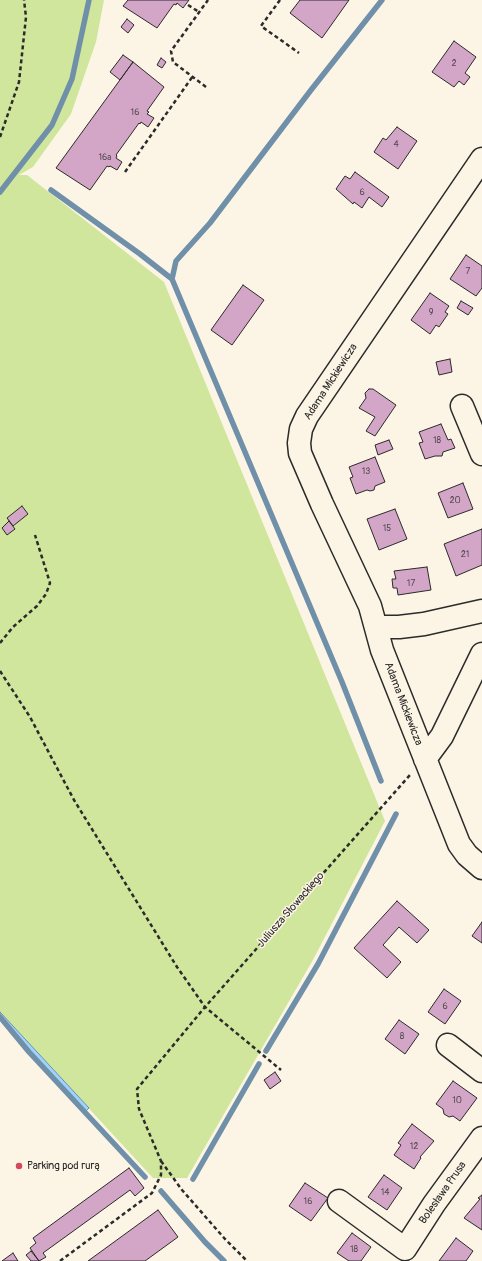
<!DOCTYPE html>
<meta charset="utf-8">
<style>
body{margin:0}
canvas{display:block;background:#fcf5e5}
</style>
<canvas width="482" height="1261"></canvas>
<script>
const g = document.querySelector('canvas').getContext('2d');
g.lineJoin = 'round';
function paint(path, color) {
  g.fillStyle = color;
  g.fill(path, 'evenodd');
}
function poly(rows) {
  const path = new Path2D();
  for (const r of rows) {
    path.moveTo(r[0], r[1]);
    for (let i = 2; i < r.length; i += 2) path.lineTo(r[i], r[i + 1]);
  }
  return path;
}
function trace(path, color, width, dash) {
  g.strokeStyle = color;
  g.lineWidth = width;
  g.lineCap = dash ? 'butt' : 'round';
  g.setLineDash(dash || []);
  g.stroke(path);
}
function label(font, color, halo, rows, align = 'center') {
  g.font = font + ' Pangolin,sans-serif';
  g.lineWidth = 3;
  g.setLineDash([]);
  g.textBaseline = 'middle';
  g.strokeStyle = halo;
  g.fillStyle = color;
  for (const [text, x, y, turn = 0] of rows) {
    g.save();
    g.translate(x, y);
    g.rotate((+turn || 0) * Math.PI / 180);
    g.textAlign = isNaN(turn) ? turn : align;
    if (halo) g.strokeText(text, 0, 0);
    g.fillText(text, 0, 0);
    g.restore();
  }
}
paint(poly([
 [0,0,104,0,96,42,71,114,33,167,19,175,27,175,164,282,385,821,314,958,187,1178,153,1178,0,1012]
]), '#d0e69c');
const water = poly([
 [0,1012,89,1108,86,1111,29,1052,0,1017,0,1012]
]);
paint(water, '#9ed3fd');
trace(water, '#7090a9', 1);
trace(poly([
 [51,190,140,254,172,279],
 [0,192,52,125,72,79,89,0],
 [381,781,342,682,172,279,176,261,210,223,311,90,382,0],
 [0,1017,29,1052,145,1177],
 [266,1051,318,964,396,814],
 [193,1179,259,1064],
 [161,1191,205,1242,224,1261]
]), '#7090a9', 5.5);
const building = poly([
 [128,0,189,0,183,8,177,3,176,5,174,4,157,28,123,6,128,0],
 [300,0,349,0,322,38,290,13,300,0],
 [127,19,134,25,128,33,121,27,127,19],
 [454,41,476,57,465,73,470,77,464,85,459,81,454,87,432,72,454,41],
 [123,55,133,62,120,80,110,72,123,55],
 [161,58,166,62,162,68,157,65,161,58],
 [133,62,164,87,147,111,149,112,147,114,154,118,148,127,141,122,140,124,139,123,116,155,117,156,116,158,122,162,117,170,110,166,109,167,107,166,90,190,56,168,133,62],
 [397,127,417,141,398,169,374,152,383,138,386,140,397,127],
 [355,172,389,197,382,207,369,197,362,208,354,202,353,204,336,189,345,176,350,179,355,172],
 [466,255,482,266,482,288,476,296,450,279,466,255],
 [243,285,264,300,232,345,211,330,243,285],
 [430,293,449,306,445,312,448,314,439,327,436,325,430,334,411,320,430,293],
 [461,301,473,308,468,315,457,308,461,301],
 [450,359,452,372,439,375,436,362,450,359],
 [369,389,373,389,396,405,375,436,366,431,375,417,359,408,366,398,365,393,369,389],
 [441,424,448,440,451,439,455,448,443,452,442,456,435,456,425,459,419,443,423,442,419,432,441,424],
 [389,440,393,449,378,455,375,445,389,440],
 [375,457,385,482,375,486,374,490,370,491,367,490,356,494,350,478,353,477,349,467,375,457],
 [463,483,473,509,448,518,438,493,463,483],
 [22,506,28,514,13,526,7,518,22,506],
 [395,509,407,539,379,550,367,519,395,509],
 [9,521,15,529,7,535,2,528,9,521],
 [482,529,482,565,456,576,444,544,482,529],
 [427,567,431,590,398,595,397,588,393,588,392,579,396,579,394,571,427,567],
 [397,901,429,930,417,943,399,927,383,945,401,962,387,978,354,948,397,901],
 [482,922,482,943,472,936,482,922],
 [444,989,461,1001,445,1024,428,1012,444,989],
 [399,1020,419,1034,405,1054,385,1039,399,1020],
 [275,1072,281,1081,270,1089,264,1080,275,1072],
 [453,1081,477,1098,460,1121,453,1116,449,1117,444,1114,443,1109,436,1104,453,1081],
 [412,1124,434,1141,420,1157,421,1158,414,1169,394,1155,401,1145,398,1143,412,1124],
 [129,1168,144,1188,135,1196,130,1190,43,1253,46,1257,39,1261,30,1248,36,1243,33,1238,129,1168],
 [384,1175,402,1188,387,1210,368,1197,384,1175],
 [305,1183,328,1198,311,1221,289,1206,305,1183],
 [482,1195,482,1230,464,1218,480,1199,478,1198,482,1195],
 [158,1210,178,1237,145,1261,88,1261,158,1210],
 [352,1233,371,1247,361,1261,349,1261,337,1253,352,1233],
 [456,1238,473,1251,466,1261,439,1261,456,1238],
 [31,1251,39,1261,31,1261,26,1255,31,1251],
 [13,1253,18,1261,2,1261,13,1253]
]);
paint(building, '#d3a5c6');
trace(building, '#2b2b2b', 1);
const minor = poly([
 [482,159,307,416,301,429,299,443,300,453,322,504,370,606,382,650,459,844,467,855,482,868],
 [462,406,482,454],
 [376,627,399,627,424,624,482,611],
 [425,759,442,736,482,654],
 [448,1045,482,1071],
 [339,1201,405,1249,434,1204,482,1138]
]);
trace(minor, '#2b2b2b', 25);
trace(poly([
 [280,0,261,26,299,53],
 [188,5,199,12],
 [206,87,173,62,171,51,208,0],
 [0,137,19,82,26,17,24,0],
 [125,172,193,76],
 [0,643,13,627,37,606,46,594,50,583,35,535],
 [0,671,30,717,74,800,177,967,205,1007,281,1070],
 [161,1161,182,1190,225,1239,246,1260,248,1261],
 [60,1261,152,1193,161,1175,161,1161,139,1109,137,1089,205,1007,410,775]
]), '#2b2b2b', 2.5, [4, 3]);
trace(minor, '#fcf5e5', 22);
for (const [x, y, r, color] of [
 [19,1166,4,"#d1495b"]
]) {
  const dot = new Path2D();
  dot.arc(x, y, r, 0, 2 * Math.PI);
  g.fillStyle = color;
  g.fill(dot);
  trace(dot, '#fcf5e5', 1.5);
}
label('9px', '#554a52', null, [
 ["2",454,64],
 ["16",135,113],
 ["4",396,145],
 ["16a",105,158],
 ["6",362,193],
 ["7",468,272],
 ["9",431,313],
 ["18",437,441],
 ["13",366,472],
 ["20",455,501],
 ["15",387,529],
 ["21",465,555],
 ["17",411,584],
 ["6",445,1007],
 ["8",402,1037],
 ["10",457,1101],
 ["12",414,1147],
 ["14",385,1193],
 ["16",308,1202],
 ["18",354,1250]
]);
label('11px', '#2b2b2b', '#fcf5e5', [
 ["Adama Mickiewicza",331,382,-57],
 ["Adama Mickiewicza",403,704,69],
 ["Juliusza Słowackiego",291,910,-49],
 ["Bolesława Prusa",443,1193,-55]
]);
label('11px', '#2b2b2b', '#fcf5e5', [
 ["Parking pod rurą",27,1166]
], 'left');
</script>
